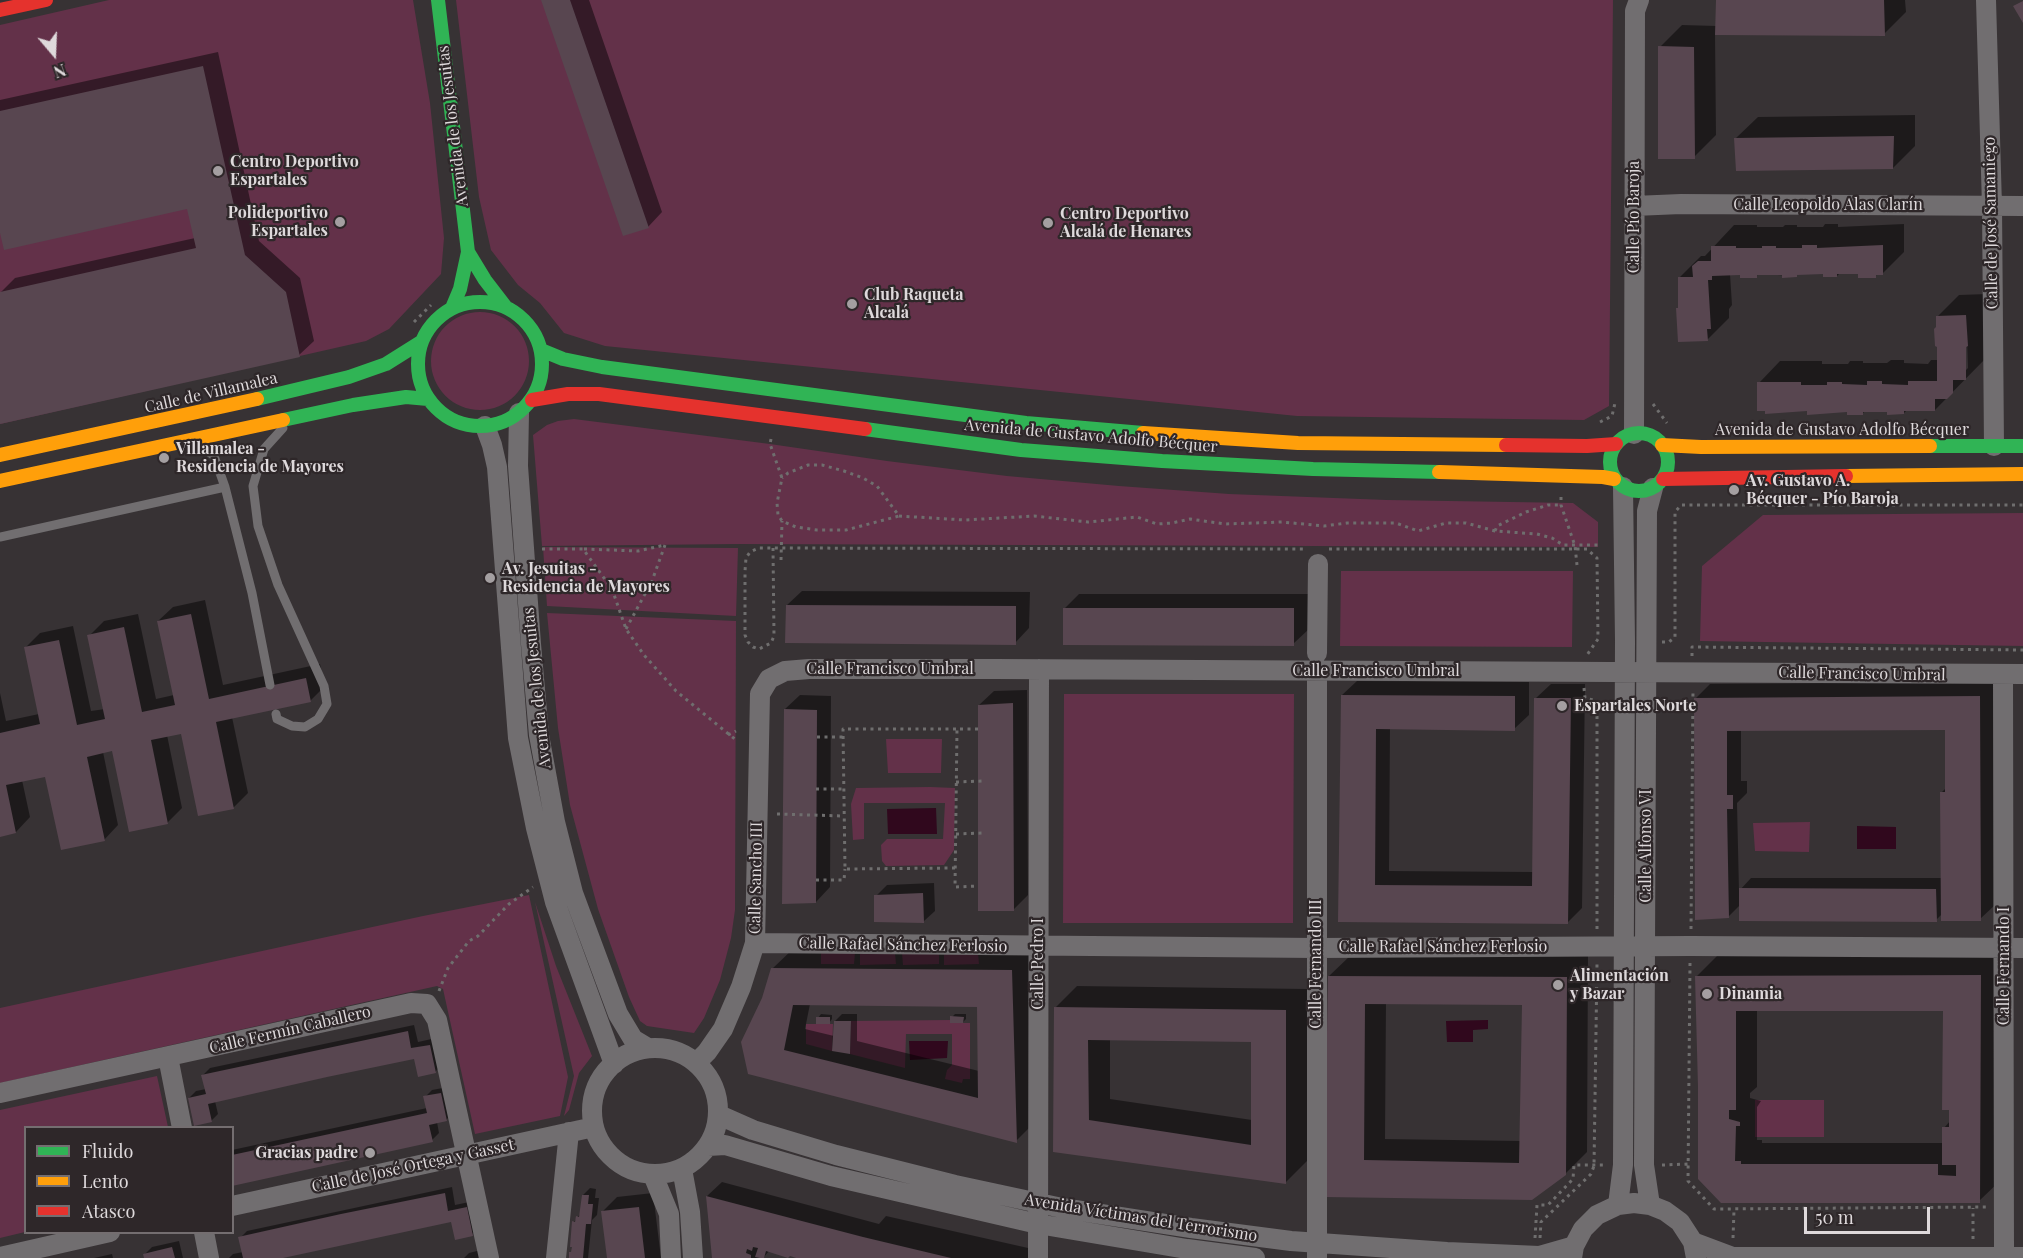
<!DOCTYPE html>
<meta charset="utf-8">
<style>
body{margin:0}
#map{position:relative;width:2023px;height:1258px;overflow:hidden;background:#373234;font-family:"Playfair Display",serif}
canvas{display:block}
.legend{position:absolute;left:24px;top:1126px;width:210px;height:108px;box-sizing:border-box;background:#2e2729;border:2px solid #746e70;margin:0;padding:8px 10px;list-style:none;font-size:18px;color:#ded9db}
.legend li{display:flex;align-items:center;gap:12px;height:30px}
.legend b{width:30px;border:2px solid #746e70}
.north{position:absolute;left:24px;top:24px;width:60px;height:60px;-webkit-text-stroke:4px #2e2729;paint-order:stroke;rotate:161deg;font-size:16px;font-weight:700;line-height:24px;text-align:center;color:#ded9db}
.north::after{content:'';display:block;margin:auto;width:21px;height:27px;background:#ded9db;clip-path:polygon(50% 0,100% 100%,50% 72%,0 100%)}
.scale{position:absolute;left:1804px;top:1207px;width:126px;height:27px;box-sizing:border-box;border:3px solid #ded9db;border-top:0;padding-left:8px;font-size:18px;line-height:21px;white-space:nowrap;color:#ded9db;-webkit-text-stroke:4px #2e2729;paint-order:stroke}
</style>
<div id="map">
<canvas width="2023" height="1258"></canvas>
<ul class="legend">
<li><b style="height:8px;background:#30b455"></b>Fluido</li>
<li><b style="height:8px;background:#ff9f0a"></b>Lento</li>
<li><b style="height:8px;background:#e5322d"></b>Atasco</li>
</ul>
<div class="north">N</div>
<div class="scale">50 m</div>
</div>
<script>
const g = document.querySelector('canvas').getContext('2d');
g.lineJoin = 'round';
function paint(path, color) {
  g.fillStyle = color;
  g.fill(path, 'evenodd');
}
function poly(rows) {
  const path = new Path2D();
  for (const r of rows) {
    if (r.length === 3) {
      path.moveTo(r[0] + r[2], r[1]);
      path.arc(r[0], r[1], r[2], 0, 2 * Math.PI);
      continue;
    }
    path.moveTo(r[0], r[1]);
    for (let i = 2; i < r.length; i += 2) path.lineTo(r[i], r[i + 1]);
  }
  return path;
}
function trace(path, color, width, dash) {
  g.strokeStyle = color;
  g.lineWidth = width;
  g.lineCap = dash ? 'butt' : 'round';
  g.setLineDash(dash || []);
  g.stroke(path);
}
function label(font, color, halo, rows, align = 'center') {
  g.font = font + ' "Playfair Display",serif';
  g.lineWidth = 4.5;
  g.setLineDash([]);
  g.textBaseline = 'middle';
  g.strokeStyle = halo;
  g.fillStyle = color;
  for (const [text, x, y, turn = 0] of rows) {
    g.save();
    g.translate(x, y);
    g.rotate((+turn || 0) * Math.PI / 180);
    g.textAlign = isNaN(turn) ? turn : align;
    if (halo) g.strokeText(text, 0, 0);
    g.fillText(text, 0, 0);
    g.restore();
  }
}
paint(poly([
 [109,0,413,0,430,103,444,238,441,274,389,329,366,341,0,424,0,25],
 [456,0,1613,0,1609,406,1584,420,1297,416,605,346,564,333,540,303,518,285,491,250,479,197],
 [480,361,49],
 [574,419,770,444,887,461,1007,476,1119,486,1229,494,1387,500,1573,503,1598,522,1598,547,738,544,542,546,533,435,547,425,558,421],
 [2023,513,2023,646,1700,641,1702,566,1763,515],
 [543,547,738,548,736,616,547,606],
 [1341,571,1573,571,1572,647,1340,646],
 [547,613,736,621,735,910,731,938,720,980,704,1018,694,1033,647,1026,640,1021,629,997,598,909,570,805,558,728],
 [1064,694,1294,694,1293,923,1063,923],
 [886,739,942,739,941,773,888,773],
 [930,787,955,788,954,850,944,865,886,866,882,861,881,845,887,839,943,839,945,803,864,803,864,839,853,840,851,804,856,788],
 [1810,822,1809,852,1755,851,1753,823],
 [529,895,568,1077,560,1116,475,1134,443,989,437,986,0,1083,0,1008,423,916],
 [535,902,556,966,592,1056,579,1073,569,1110,564,1116,574,1076],
 [821,953,855,953,854,964,821,964],
 [860,953,895,953,896,964,860,965],
 [902,953,939,953,939,964,903,965],
 [944,953,978,953,979,964,944,965],
 [950,1020,950,1023,970,1023,970,1079,963,1079,962,1083,945,1079,947,1070,952,1065,952,1034,906,1034,905,1068,850,1054,851,1021],
 [806,1024,833,1024,832,1051,806,1044],
 [157,1076,168,1127,26,1128,25,1232,0,1238,0,1110],
 [1755,1100,1824,1100,1824,1137,1755,1137]
]), '#633149');
paint(poly([
 [936,808,937,834,888,834,887,809],
 [1857,826,1896,827,1896,849,1857,849],
 [1488,1020,1488,1029,1473,1030,1473,1042,1447,1042,1446,1021],
 [909,1041,948,1041,947,1058,910,1060]
]), '#30081d');
paint(poly([
 [543,0,589,0,662,212,648,227],
 [1717,0,1905,0,1906,12,1884,34,1715,33,1716,135,1694,157,1660,47,1682,25,1717,26],
 [218,52,259,241,300,278,314,341,299,355,0,423,0,293,15,278,195,238,188,207,0,226,0,100],
 [1915,115,1915,146,1893,168,1736,138,1758,117],
 [1825,224,1838,224,1838,227,1904,224,1904,252,1882,274,1878,274,1875,276,1859,273,1840,273,1837,276,1824,273,1799,273,1796,276,1759,274,1756,276,1730,274,1732,305,1729,309,1729,318,1707,340,1677,309,1680,306,1679,278,1701,256,1705,256,1734,225,1757,225,1757,227,1783,227,1785,225,1797,225,1797,227,1823,227],
 [1987,294,1987,357,1935,410,1907,410,1904,413,1888,410,1866,410,1863,413,1848,410,1808,410,1759,383,1780,361,1822,361,1822,364,1848,364,1850,361,1863,361,1863,363,1887,363,1891,360,1904,360,1904,363,1928,364,1931,360,1938,360,1938,316,1959,295],
 [1964,339,1967,339,1968,368,1965,371],
 [802,591,1030,592,1029,628,1015,643,787,605],
 [1079,594,1308,594,1308,630,1293,644,1064,609],
 [205,600,223,685,320,664,325,686,310,701,232,717,248,793,234,807,199,815,182,732,167,735,182,808,167,823,113,750,103,752,118,825,104,840,46,775,22,780,30,817,16,832,0,835,0,693,6,721,39,714,25,648,40,633,73,626,91,711,105,709,89,636,104,621,138,614,156,699,174,695,158,621,173,607],
 [1357,681,1529,682,1529,715,1514,729,1390,728,1389,871,1534,872,1536,698,1551,684,1585,684,1582,908,1568,922,1340,921,1342,695],
 [1994,682,1995,905,1980,919,1943,913,1936,920,1741,904,1728,917,1696,698,1710,684],
 [1946,728,1946,788,1942,792,1943,878,1751,878,1739,891,1737,803,1747,793,1747,781,1741,781,1741,729],
 [1027,690,1028,895,1013,910,979,705,994,691],
 [800,695,831,696,830,887,816,902,785,709],
 [934,883,935,911,924,921,876,896,887,885],
 [795,947,1033,949,1038,1119,1016,1141,750,1073,763,999,773,968],
 [810,1004,978,1005,979,1071,857,1041,857,1014,842,1014,835,1021,834,1036,805,1029],
 [2002,954,2001,1180,1979,1201,1721,1201,1699,1087,1696,977,1718,955],
 [1757,1009,1945,1009,1950,1121,1944,1128,1944,1143,1762,1143,1762,1140,1757,1140,1757,1107,1761,1101,1750,1098,1750,1093,1757,1087],
 [1351,955,1588,956,1587,1152,1565,1174,1325,1195,1329,976],
 [1386,1003,1523,1003,1521,1141,1385,1139],
 [1077,986,1307,989,1307,1161,1285,1183,1054,1150,1055,1008],
 [1110,1039,1252,1040,1252,1120,1110,1099],
 [821,1014,832,1015,832,1019,829,1023,818,1018],
 [955,1014,966,1014,966,1019,963,1022,952,1017],
 [414,1025,418,1042,436,1038,442,1065,435,1072,415,1057,215,1101,218,1114,211,1121,189,1098,196,1091,206,1089,203,1075,210,1068],
 [448,1087,453,1113,446,1120,437,1122,439,1133,432,1140,232,1184,232,1150,427,1108,425,1097,432,1090],
 [722,1182,879,1224,886,1216,1037,1250,1037,1258,798,1258,770,1250,763,1258,714,1258,707,1196],
 [452,1187,455,1205,474,1201,479,1227,472,1234,452,1220,278,1258,229,1258,233,1254,243,1252,240,1238,247,1231],
 [590,1188,596,1189,595,1198,599,1198,597,1215,592,1220,588,1258,570,1258,573,1250,574,1222,581,1213,583,1195],
 [653,1193,661,1258,608,1258,602,1212,617,1197],
 [179,1241,183,1258,146,1258,145,1254,152,1247],
 [485,1249,487,1258,464,1258,469,1253],
 [112,1254,113,1258,94,1258]
]), '#0007');
paint(poly([
 [541,0,570,0,649,228,623,236],
 [1716,0,1884,0,1885,36,1715,35],
 [2023,1,2023,23,2013,6],
 [1658,46,1694,47,1695,159,1658,159],
 [203,66,245,255,286,292,300,357,0,424,0,292,196,248,187,209,4,250,0,233,0,111],
 [1894,136,1893,169,1736,171,1734,138],
 [1802,245,1817,245,1817,248,1883,245,1883,275,1876,275,1876,278,1858,278,1858,274,1837,274,1837,277,1823,277,1823,274,1797,275,1797,277,1782,278,1782,275,1757,275,1757,278,1740,278,1740,275,1712,276,1712,280,1708,280,1711,329,1707,329,1708,341,1678,342,1676,308,1678,308,1678,277,1693,277,1692,266,1698,261,1711,261,1711,246,1736,246,1736,248,1762,248,1762,246,1776,246,1776,248,1802,248],
 [1966,315,1968,346,1966,347,1966,380,1953,380,1953,393,1947,399,1935,399,1935,411,1904,411,1904,414,1887,415,1887,412,1863,412,1863,415,1847,415,1847,412,1807,415,1807,411,1765,414,1765,411,1757,411,1757,382,1801,382,1801,385,1827,385,1827,382,1842,382,1842,384,1867,385,1867,381,1882,381,1882,384,1908,385,1908,381,1937,381,1937,347,1935,346,1934,329,1936,327,1936,316],
 [786,605,1016,606,1016,645,785,643],
 [1063,608,1294,608,1294,646,1063,645],
 [191,614,209,699,306,678,311,702,216,722,234,809,198,816,181,734,151,740,168,824,129,832,112,751,87,757,105,841,61,850,45,777,6,785,16,833,0,837,0,733,40,724,24,647,59,640,77,725,105,719,87,635,124,627,142,712,175,705,157,621],
 [1341,695,1515,696,1515,731,1376,729,1375,885,1532,886,1534,698,1571,698,1568,924,1338,922],
 [1980,696,1981,921,1941,921,1940,792,1945,792,1945,730,1727,731,1727,795,1733,795,1733,809,1727,809,1729,918,1695,920,1694,698],
 [1013,703,1014,911,978,911,978,705],
 [784,709,817,710,816,903,782,904],
 [1739,888,1936,889,1937,922,1739,921],
 [923,893,924,923,874,922,874,895],
 [771,968,1012,970,1017,1143,748,1074,741,1042,762,998],
 [793,1005,977,1007,978,1098,784,1050],
 [1981,975,1980,1203,1721,1203,1698,1179,1698,1087,1695,976],
 [1736,1011,1943,1011,1942,1110,1949,1110,1949,1127,1942,1127,1942,1165,1956,1165,1956,1176,1938,1175,1938,1164,1741,1164,1741,1161,1735,1161,1736,1126,1740,1126,1740,1122,1729,1119,1729,1110,1736,1110],
 [1328,976,1567,977,1566,1175,1532,1200,1324,1197],
 [1365,1004,1522,1005,1519,1163,1364,1160],
 [1054,1007,1286,1010,1286,1184,1053,1152],
 [1088,1040,1251,1042,1251,1145,1089,1120],
 [950,1016,964,1017,963,1023,950,1023],
 [816,1017,830,1017,830,1024,816,1024],
 [834,1021,851,1021,850,1054,832,1051],
 [408,1031,411,1048,430,1045,436,1073,418,1077,414,1059,327,1077,208,1104,212,1122,194,1126,188,1098,206,1094,201,1075],
 [441,1093,447,1121,429,1125,433,1142,232,1186,232,1155,427,1113,423,1096],
 [445,1193,448,1211,467,1207,473,1236,455,1240,451,1222,283,1258,243,1258,238,1237,341,1214],
 [582,1195,589,1195,588,1204,593,1204,591,1224,586,1224,583,1258,569,1258,569,1252,571,1252,572,1247,570,1247,572,1221,575,1222,576,1216,579,1217],
 [706,1196,863,1237,951,1258,796,1258,790,1256,788,1258,766,1251,764,1258,760,1258,755,1257,758,1248,753,1247,752,1251,747,1249,746,1253,751,1255,751,1258,712,1258],
 [639,1207,645,1258,607,1258,601,1211],
 [172,1247,175,1258,144,1258,143,1254]
]), '#584650');
trace(poly([
 [414,322,431,305],
 [1653,404,1667,423],
 [1600,422,1612,416,1615,403],
 [771,439,770,444,782,478,777,503,778,515,782,521,796,527,817,530,846,530,899,516,877,486,863,478,844,471,822,465,808,465,788,473,782,478],
 [1561,497,1561,505,1575,546,1577,565],
 [899,516,965,520,1034,516,1088,522,1137,517,1157,524,1172,523,1190,519,1225,524,1282,522,1324,526,1347,523,1396,523,1418,531,1446,523,1466,523,1495,531,1537,534,1552,538,1563,545,1601,545],
 [1495,531,1497,526,1526,512,1548,505,1561,505],
 [773,548,774,636,771,643,759,649,753,647,748,642,745,635,745,571,746,558,750,552,759,548,1307,549],
 [542,549,583,549,612,589,626,629,644,655,676,691,736,740],
 [584,549,638,551,665,545],
 [1329,549,1587,549,1597,558,1598,639,1587,655],
 [781,560,782,521],
 [626,629,652,581,665,545],
 [1662,642,1669,642,1675,637,1675,512,1681,505,2023,505],
 [1692,656,1692,647,2023,650],
 [1584,688,1585,698,1597,701,1597,930],
 [978,729,957,729,955,887,978,886],
 [728,735,736,731],
 [817,737,844,737],
 [956,782,983,781],
 [816,789,844,789],
 [777,814,844,816],
 [956,834,983,833],
 [955,868,845,869,843,729,957,729],
 [816,880,844,880,845,869],
 [1691,929,1693,690],
 [1690,963,1688,1181,1714,1209,1988,1207],
 [439,991,448,968,469,941,478,936,509,904,533,887],
 [1662,1165,1688,1164],
 [1535,1238,1537,1205,1548,1205,1573,1179,1574,1165,1604,1165],
 [1540,1238,1541,1222,1591,1174,1594,1166,1597,964],
 [1733,1238,1734,1210],
 [1973,1239,1973,1208]
]), '#6f6e6e', 3, [3, 4.5]);
trace(poly([
 [199,444,214,456,225,487,252,593,270,685],
 [0,537,225,487],
 [276,714,277,719,292,726,305,727,318,719,327,704,324,686,278,585,258,526,253,486,264,449,283,428]
]), '#716e70', 9);
trace(poly([
 [1986,0,1992,206,1994,446],
 [1634,206,1681,204,2023,206],
 [519,413,518,466,531,644,539,735,555,822,573,893,618,1014,633,1039,648,1048],
 [485,426,492,445,497,467,518,738,536,828,555,902,614,1064],
 [1634,434,1635,11,1639,0],
 [1317,653,1318,564],
 [2003,674,2004,1258],
 [755,943,1316,948,1691,946,2023,948],
 [655,1111,63],
 [168,1057,182,1128],
 [696,1063,707,1052,723,1029,741,987,755,943,760,694,769,679,785,671,809,669,995,669,2023,674],
 [0,1093,411,1003,427,1004,437,1020,489,1258],
 [719,1115,753,1130,836,1155,955,1185,1062,1208,1191,1228,1291,1241,1447,1252,1539,1256,1574,1246],
 [708,1146,725,1145,831,1176,1038,1224,1187,1249,1255,1258],
 [682,1169,690,1212,693,1258],
 [653,1175,669,1214,671,1258],
 [1618,1205,1623,1165,1625,641,1623,487],
 [1650,1205,1644,1165,1647,511,1653,488],
 [232,1206,594,1127],
 [204,1232,209,1258],
 [1693,1242,1733,1257,2023,1257],
 [0,1257,110,1232],
 [556,1258,569,1132],
 [1038,1258,1039,669],
 [1317,1258,1317,671],
 [1572,1258,1574,1246,1583,1229,1597,1215,1618,1205,1634,1203,1650,1205,1665,1211,1680,1222,1693,1242,1696,1258]
]), '#716e70', 20);
trace(poly([
 [438,0,468,252,460,289,452,308],
 [468,252,485,280,505,306],
 [480,364,62],
 [541,350,563,359,602,367,1026,423,1143,433],
 [257,399,349,377,386,364,421,342],
 [283,420,353,405,406,397,428,399],
 [865,429,1021,450,1162,461,1313,469,1439,472],
 [1639,462,29],
 [1930,446,2023,446]
]), '#30b455', 14);
trace(poly([
 [1143,433,1298,443,1506,445],
 [1662,445,1701,447,1930,446],
 [0,455,257,399],
 [1439,472,1603,477,1614,479],
 [1846,476,2023,474],
 [0,481,283,420]
]), '#ff9f0a', 14);
trace(poly([
 [0,10,46,0],
 [532,400,568,394,599,394,865,429],
 [1506,445,1587,446,1616,444],
 [1663,479,1846,476]
]), '#e5322d', 14);
for (const [x, y, r, color] of [
 [218,171,6,"#a49fa1"],
 [340,222,6,"#a49fa1"],
 [1048,223,6,"#a49fa1"],
 [852,304,6,"#a49fa1"],
 [164,458,6,"#a49fa1"],
 [1734,490,6,"#a49fa1"],
 [490,578,6,"#a49fa1"],
 [1562,706,6,"#a49fa1"],
 [1558,985,6,"#a49fa1"],
 [1707,994,6,"#a49fa1"],
 [370,1153,6,"#a49fa1"]
]) {
  const dot = new Path2D();
  dot.arc(x, y, r, 0, 2 * Math.PI);
  g.fillStyle = color;
  g.fill(dot);
  trace(dot, '#2e2729', 2);
}
label('16px', '#ded9db', '#2e2729', [
 ["Avenida de los Jesuitas",453,126,-97],
 ["Calle Leopoldo Alas Clarín",1828,205],
 ["Calle Pío Baroja",1634,217,-90],
 ["Calle de José Samaniego",1991,223,-91],
 ["Calle de Villamalea",211,393,-13],
 ["Avenida de Gustavo Adolfo Bécquer",1842,430],
 ["Avenida de Gustavo Adolfo Bécquer",1091,436,5],
 ["Calle Francisco Umbral",890,669],
 ["Calle Francisco Umbral",1376,671],
 ["Calle Francisco Umbral",1862,674,1],
 ["Avenida de los Jesuitas",537,688,-96],
 ["Calle Alfonso VI",1646,846,-90],
 ["Calle Sancho III",756,878,-89],
 ["Calle Rafael Sánchez Ferlosio",903,945,1],
 ["Calle Rafael Sánchez Ferlosio",1443,947],
 ["Calle Pedro I",1038,964,-90],
 ["Calle Fernando III",1316,964,-90],
 ["Calle Fernando I",2004,966,-90],
 ["Calle Fermín Caballero",290,1030,-13],
 ["Calle de José Ortega y Gasset",413,1166,-12],
 ["Avenida Víctimas del Terrorismo",1141,1218,9]
]);
label('bold 16px', '#ded9db', '#2e2729', [
 ["Centro Deportivo",230,162],
 ["Espartales",230,180],
 ["Polideportivo",328,213,"right"],
 ["Espartales",328,231,"right"],
 ["Centro Deportivo",1060,214],
 ["Alcalá de Henares",1060,232],
 ["Club Raqueta",864,295],
 ["Alcalá",864,313],
 ["Villamalea -",176,449],
 ["Residencia de Mayores",176,467],
 ["Av. Gustavo A.",1746,481],
 ["Bécquer - Pío Baroja",1746,499],
 ["Av. Jesuitas -",502,569],
 ["Residencia de Mayores",502,587],
 ["Espartales Norte",1574,706],
 ["Alimentación",1570,976],
 ["y Bazar",1570,994],
 ["Dinamia",1719,994],
 ["Gracias padre",358,1153,"right"]
], 'left');
</script>
